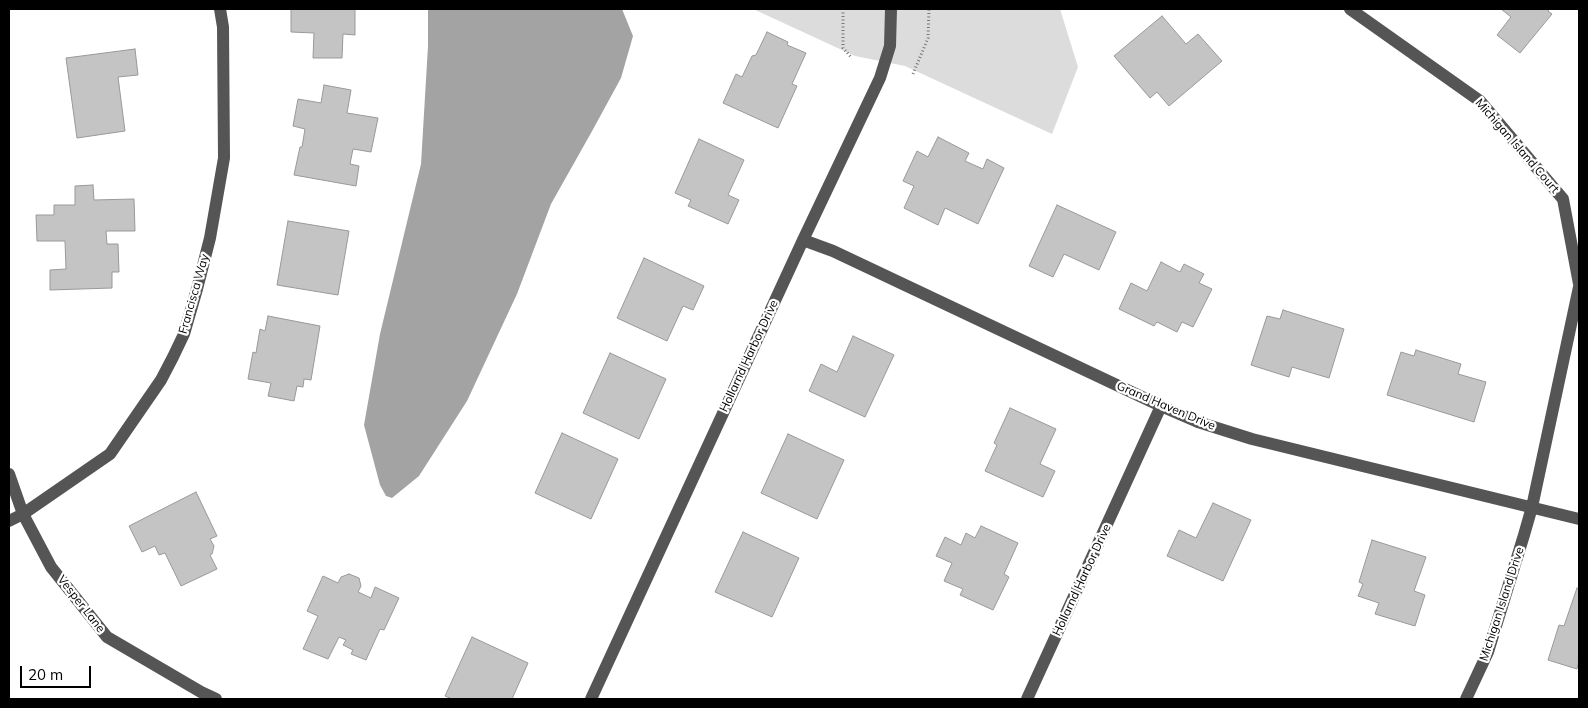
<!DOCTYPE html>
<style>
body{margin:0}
#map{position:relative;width:1588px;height:708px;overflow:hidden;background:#fff;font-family:Mulish,sans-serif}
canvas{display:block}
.frame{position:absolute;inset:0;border:10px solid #000;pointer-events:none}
.scale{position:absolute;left:20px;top:666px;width:71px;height:22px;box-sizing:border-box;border:2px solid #000;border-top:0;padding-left:6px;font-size:15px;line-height:18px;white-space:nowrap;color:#000;-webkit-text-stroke:4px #fff;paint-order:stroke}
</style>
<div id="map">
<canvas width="1588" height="708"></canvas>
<div class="frame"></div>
<div class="scale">20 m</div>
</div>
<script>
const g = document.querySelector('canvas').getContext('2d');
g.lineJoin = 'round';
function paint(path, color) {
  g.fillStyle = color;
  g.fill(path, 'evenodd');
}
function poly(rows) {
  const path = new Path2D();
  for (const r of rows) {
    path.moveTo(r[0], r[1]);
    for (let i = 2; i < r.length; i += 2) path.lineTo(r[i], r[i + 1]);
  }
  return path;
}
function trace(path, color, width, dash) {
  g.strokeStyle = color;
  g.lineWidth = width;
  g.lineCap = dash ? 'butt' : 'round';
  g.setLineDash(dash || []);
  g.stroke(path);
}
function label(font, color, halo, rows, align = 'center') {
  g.font = font + ' Mulish,sans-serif';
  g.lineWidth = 4.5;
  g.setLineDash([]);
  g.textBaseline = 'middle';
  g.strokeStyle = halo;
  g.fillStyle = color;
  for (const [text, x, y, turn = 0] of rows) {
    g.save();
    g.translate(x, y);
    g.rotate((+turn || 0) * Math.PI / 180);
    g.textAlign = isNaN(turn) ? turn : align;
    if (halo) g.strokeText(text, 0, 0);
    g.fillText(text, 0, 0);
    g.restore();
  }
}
paint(poly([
 [753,9,1060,9,1078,67,1052,134,905,66,855,56]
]), '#dcdcdc');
paint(poly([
 [428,9,622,9,633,36,621,78,591,133,551,204,517,294,467,401,419,476,392,498,386,496,380,485,364,425,380,334,421,164,428,46]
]), '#a3a3a3');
const building = poly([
 [291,9,355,9,355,35,343,34,342,58,313,58,314,33,291,32,291,9],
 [1501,9,1549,9,1548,11,1552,14,1520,53,1497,35,1511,17,1501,9],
 [1162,16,1186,44,1198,34,1222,61,1169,106,1157,92,1150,98,1114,56,1162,16],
 [767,32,788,42,787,45,806,53,792,84,797,86,778,128,723,103,736,74,742,77,752,56,756,55,767,32],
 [135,49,138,75,118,77,125,131,77,138,66,58,135,49],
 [324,85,351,90,347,113,378,118,371,152,353,149,350,164,359,166,356,186,294,175,300,147,302,147,305,129,293,126,298,99,321,103,324,85],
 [938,137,969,153,965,161,983,169,987,159,1004,168,978,224,945,208,938,225,904,208,914,186,903,181,917,151,928,157,938,137],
 [699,139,744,160,728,195,739,200,728,224,688,206,691,200,675,193,699,139],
 [93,185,94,200,134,199,135,231,106,231,107,244,118,244,119,272,112,272,112,288,50,290,50,270,66,269,65,241,37,241,36,215,54,215,54,205,75,205,75,186,93,185],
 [1057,205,1116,232,1099,270,1064,254,1053,277,1029,266,1057,205],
 [288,221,349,231,338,295,277,285,288,221],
 [644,258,704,286,693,310,683,306,667,341,617,318,644,258],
 [1161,262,1180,272,1184,264,1204,274,1199,283,1212,289,1193,327,1182,322,1177,332,1157,322,1154,326,1119,309,1131,283,1147,291,1161,262],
 [1283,310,1344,329,1329,378,1292,367,1289,377,1251,365,1267,316,1280,319,1283,310],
 [268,316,320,326,311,380,304,379,303,387,297,386,294,401,268,396,271,383,248,379,253,352,256,353,260,329,265,331,268,316],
 [853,336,894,355,865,417,809,391,821,364,837,372,853,336],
 [1416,350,1461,364,1458,374,1486,382,1474,422,1387,395,1401,352,1414,356,1416,350],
 [610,353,666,379,639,439,583,413,610,353],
 [1010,408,1056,429,1040,464,1055,471,1043,497,985,471,997,445,994,443,1010,408],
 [562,433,618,459,591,519,535,493,562,433],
 [788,434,844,460,817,519,761,493,788,434],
 [196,492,217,536,210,539,214,546,212,554,210,555,217,569,181,586,165,553,159,555,155,546,142,552,129,526,196,492],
 [1213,503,1251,520,1223,581,1167,556,1179,530,1196,538,1213,503],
 [981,526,1018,543,1004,574,1009,577,993,610,960,595,963,589,944,581,952,563,936,556,945,537,961,545,966,533,975,538,981,526],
 [743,532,799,558,772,617,715,592,743,532],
 [1372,540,1426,557,1414,591,1425,595,1415,626,1375,614,1379,603,1358,596,1363,584,1359,582,1372,540],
 [349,574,359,578,361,586,358,592,371,598,375,587,399,598,384,630,380,629,366,660,351,654,353,650,343,645,346,640,339,637,328,659,303,649,318,616,307,611,323,576,338,583,341,577,349,574],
 [1577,588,1579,589,1579,661,1577,669,1548,660,1559,625,1564,626,1577,588],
 [472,637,528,663,512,699,452,699,445,696,472,637]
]);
paint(building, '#c4c4c4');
trace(building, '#999', 1);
trace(poly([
 [843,9,843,48,851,57],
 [913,74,928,38,929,9]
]), '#777', 3, [1, 2.5]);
trace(poly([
 [1350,9,1480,101,1563,199,1579,284],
 [803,240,833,251,1161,406,1198,422,1252,439,1579,519],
 [9,474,23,514,51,567,107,637,201,692,216,699],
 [9,521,23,514,110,454,161,380,173,357,184,334,197,289,210,238,224,158,223,27,220,9],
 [591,699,803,240,880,78,890,46,891,9],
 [1027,699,1161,406],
 [1466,699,1488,652,1524,535,1532,507,1579,287]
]), '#555', 12);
label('12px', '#000', '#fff', [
 ["Michigan Island Court",1517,146,49],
 ["Francisca Way",194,294,-74],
 ["Hollarnd Harbor Drive",749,356,-65],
 ["Grand Haven Drive",1166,406,23],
 ["Hollarnd Harbor Drive",1082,580,-65],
 ["Vesper Lane",81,604,52],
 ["Michigan Island Drive",1502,604,-72]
]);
</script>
